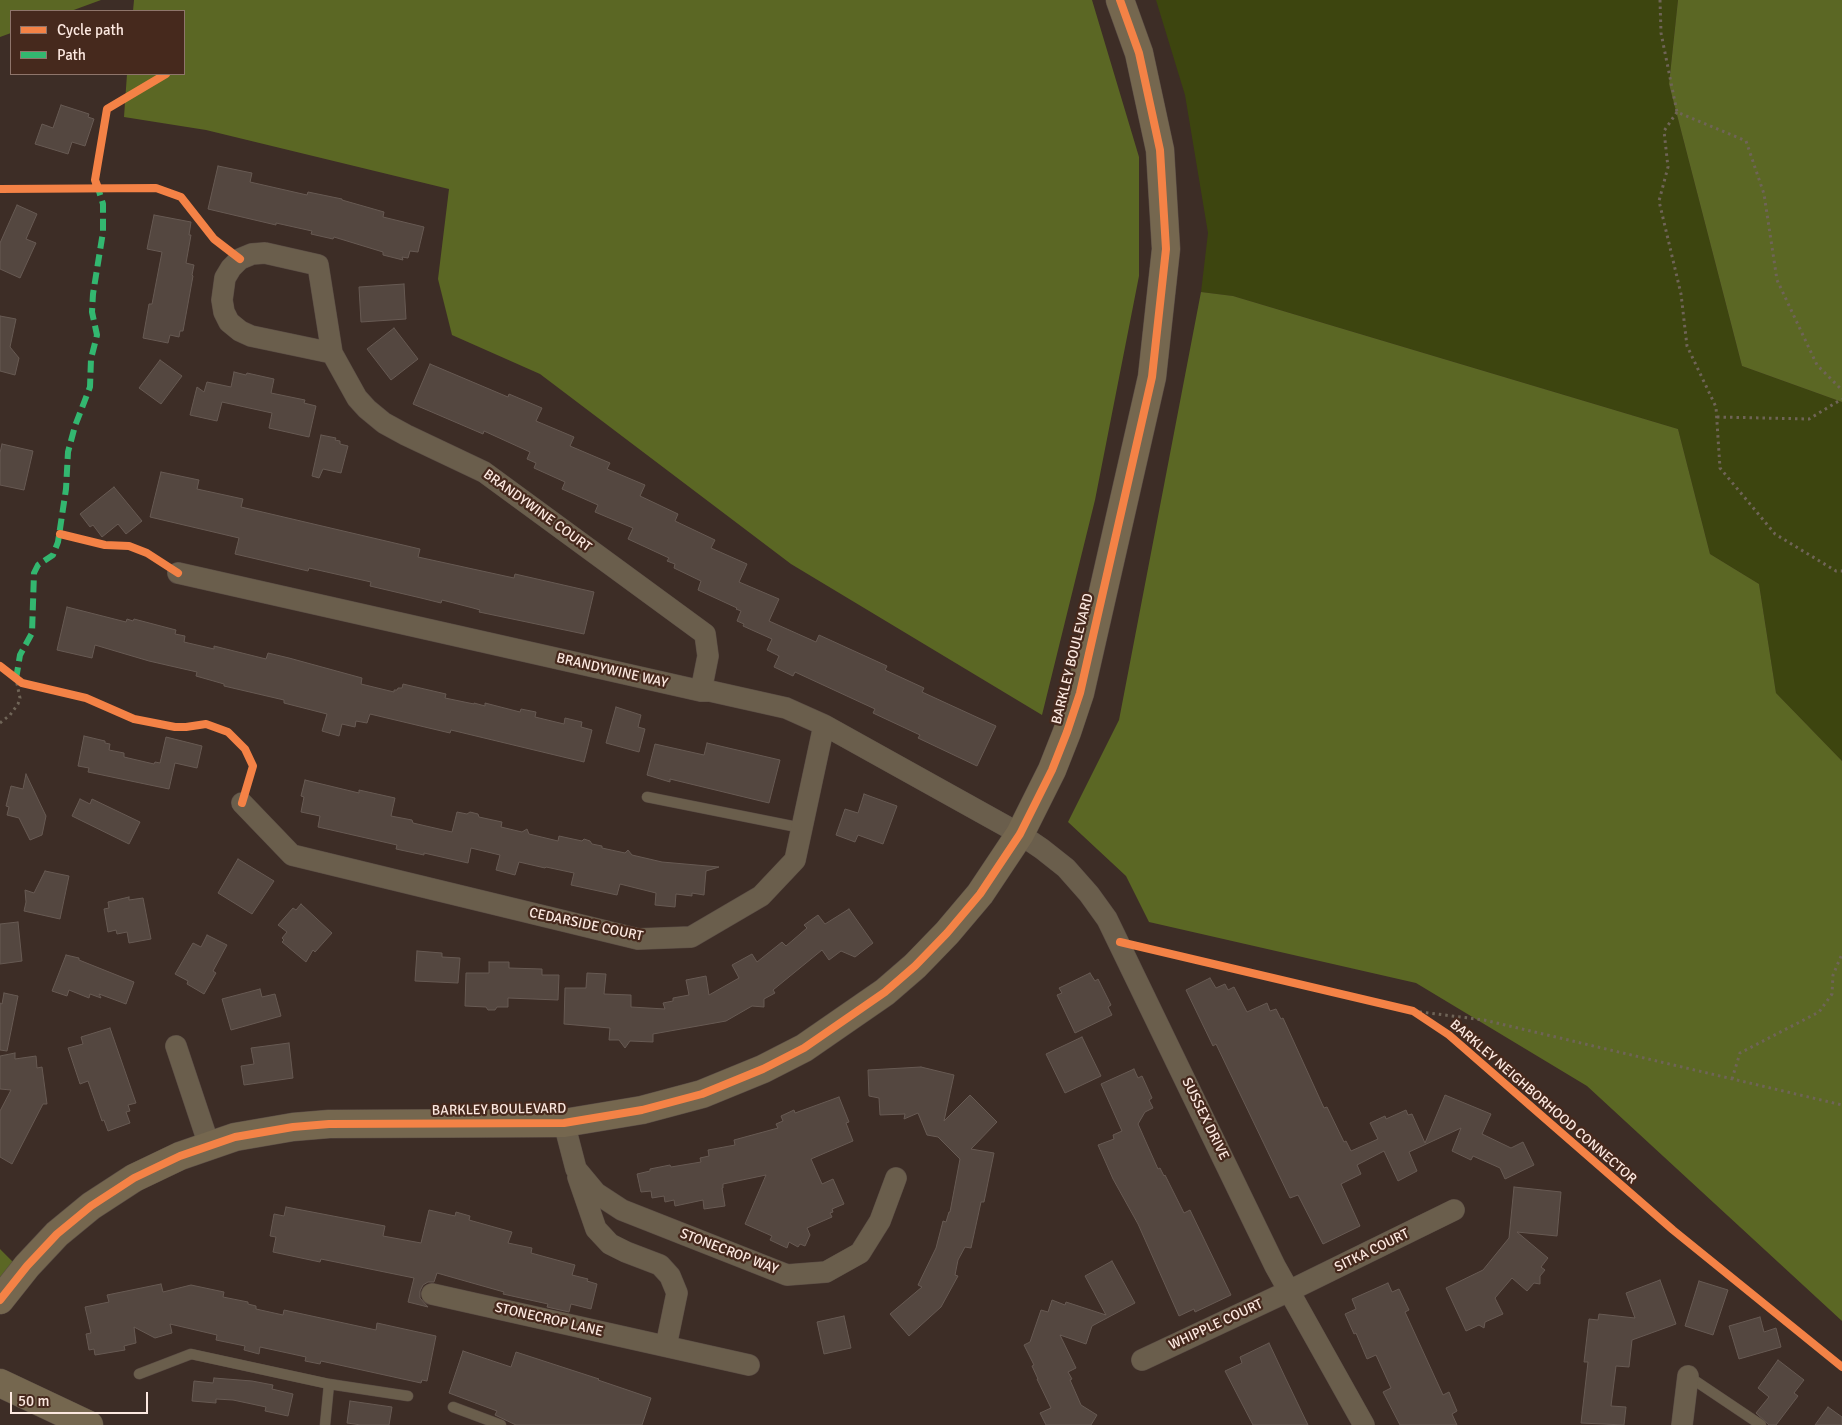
<!DOCTYPE html>
<style>
body{margin:0}
#map{position:relative;width:1842px;height:1425px;overflow:hidden;background:#3d2d26;font-family:Signika,sans-serif}
canvas{display:block}
.legend{position:absolute;left:10px;top:10px;width:175px;height:65px;box-sizing:border-box;background:#46291d;border:1px solid #8f756b;margin:0;padding:6px 9px;list-style:none;font-size:15px;color:#fce8e0}
.legend li{display:flex;align-items:center;gap:10px;height:25px}
.legend b{width:25px;border:1px solid #8f756b}
.scale{position:absolute;left:10px;top:1392px;width:138px;height:22px;box-sizing:border-box;border:2px solid #fce8e0;border-top:0;padding-left:6px;font-size:15px;line-height:18px;white-space:nowrap;color:#fce8e0;-webkit-text-stroke:4px #46291d;paint-order:stroke}
</style>
<div id="map">
<canvas width="1842" height="1425"></canvas>
<ul class="legend">
<li><b style="height:6px;background:#f48246"></b>Cycle path</li>
<li><b style="height:6px;background:#33b770"></b>Path</li>
</ul>
<div class="scale">50 m</div>
</div>
<script>
const g = document.querySelector('canvas').getContext('2d');
g.lineJoin = 'round';
function paint(path, color) {
  g.fillStyle = color;
  g.fill(path, 'evenodd');
}
function poly(rows) {
  const path = new Path2D();
  for (const r of rows) {
    path.moveTo(r[0], r[1]);
    for (let i = 2; i < r.length; i += 2) path.lineTo(r[i], r[i + 1]);
  }
  return path;
}
function trace(path, color, width, dash) {
  g.strokeStyle = color;
  g.lineWidth = width;
  g.lineCap = dash ? 'butt' : 'round';
  g.setLineDash(dash || []);
  g.stroke(path);
}
function label(font, color, halo, rows, align = 'center') {
  g.font = font + ' Signika,sans-serif';
  g.lineWidth = 4.5;
  g.setLineDash([]);
  g.textBaseline = 'middle';
  g.strokeStyle = halo;
  g.fillStyle = color;
  for (const [text, x, y, turn = 0] of rows) {
    g.save();
    g.translate(x, y);
    g.rotate((+turn || 0) * Math.PI / 180);
    g.textAlign = isNaN(turn) ? turn : align;
    if (halo) g.strokeText(text, 0, 0);
    g.fillText(text, 0, 0);
    g.restore();
  }
}
paint(poly([
 [1156,0,1678,0,1669,84,1742,366,1842,402,1842,761,1776,693,1759,584,1710,554,1678,429,1233,296,1201,292,1208,233,1185,95]
]), '#3d450f');
paint(poly([
 [0,0,101,0,71,11,11,11,11,33,0,37],
 [134,0,1092,0,1139,157,1139,276,1095,500,1042,715,791,564,540,374,452,335,438,279,449,189,206,130,124,117,127,74,184,74,184,11,133,11],
 [1678,0,1842,0,1842,402,1742,366,1669,84],
 [1201,292,1233,296,1678,429,1710,554,1759,584,1776,693,1842,761,1842,1321,1587,1086,1416,983,1149,922,1126,876,1068,822,1119,720],
 [0,1249,15,1264,0,1283]
]), '#5b6724');
const building = poly([
 [61,105,89,114,88,117,94,119,85,146,72,142,68,154,35,144,42,124,53,128,61,105],
 [218,166,252,173,250,182,307,195,308,192,342,199,342,200,384,212,383,217,424,227,418,252,410,251,408,258,402,257,403,260,383,255,383,252,334,237,333,239,311,234,312,231,276,223,276,225,208,209,218,166],
 [17,205,37,214,26,239,36,243,20,278,0,269,0,243,17,205],
 [154,215,191,222,189,235,191,235,186,263,194,265,192,275,193,276,183,331,180,331,179,337,170,335,168,343,143,338,149,304,152,304,162,252,147,249,154,215],
 [404,284,406,319,361,322,359,287,404,284],
 [0,316,16,319,10,347,19,358,15,375,0,371,0,316],
 [394,328,418,359,391,380,367,349,394,328],
 [160,360,182,376,161,404,139,388,160,360],
 [430,364,508,397,509,394,542,408,536,421,574,437,570,446,610,463,607,469,645,485,640,496,678,514,675,521,715,540,711,548,747,564,739,582,779,599,769,621,816,642,819,635,887,666,885,670,924,688,922,692,996,726,977,766,918,738,920,735,873,713,875,709,795,672,793,676,774,667,779,656,767,650,772,639,743,626,744,624,737,621,741,611,736,609,737,608,698,590,701,581,674,568,675,564,667,561,669,558,628,539,633,528,595,512,598,505,562,489,565,482,534,468,536,463,527,459,530,452,484,431,483,434,413,404,430,364],
 [234,372,246,375,247,373,274,379,271,393,305,400,304,403,316,406,309,437,269,428,272,413,222,402,217,421,190,415,197,387,204,392,207,382,231,387,234,372],
 [321,435,336,438,335,440,340,441,340,444,348,446,341,473,323,469,319,478,312,476,321,435],
 [2,444,33,451,24,490,0,485,0,453,2,444],
 [161,472,199,480,197,489,243,499,241,507,420,549,418,557,514,578,515,574,594,592,584,634,479,612,480,610,473,608,442,600,441,603,421,598,370,586,371,582,309,568,308,571,235,554,239,538,150,517,161,472],
 [114,487,142,521,126,534,118,524,102,537,93,525,90,527,80,514,114,487],
 [67,607,126,622,127,619,133,621,134,619,176,630,175,634,185,636,184,642,214,649,214,646,266,659,268,653,289,658,362,678,361,684,394,692,394,690,397,690,398,688,402,688,403,684,446,694,445,698,474,704,474,703,485,706,485,703,520,712,521,709,536,712,535,717,564,724,565,718,582,722,581,727,592,730,584,762,451,730,450,733,370,714,367,723,356,721,355,727,342,724,339,736,322,731,327,714,284,703,284,700,224,686,224,684,196,676,197,672,149,661,95,645,92,658,57,650,67,607],
 [616,707,641,715,638,727,645,729,639,752,606,743,616,707],
 [84,736,105,741,105,743,110,744,109,750,124,753,124,757,154,764,155,762,160,763,166,737,202,746,197,768,175,763,169,789,88,772,89,768,78,766,84,736],
 [707,743,780,760,769,803,670,779,670,782,647,775,655,744,704,755,707,743],
 [26,774,46,816,42,835,30,840,19,818,7,815,9,807,6,806,11,786,23,789,26,774],
 [305,780,359,793,359,790,395,798,391,816,412,820,413,823,452,832,457,812,467,814,470,812,478,814,479,817,502,822,501,827,522,832,527,829,529,834,558,841,559,836,582,841,584,839,590,841,592,844,602,846,602,848,625,853,628,850,632,855,662,862,719,867,706,871,704,895,692,893,692,896,676,894,675,907,655,905,656,893,620,884,617,895,571,885,574,873,546,867,545,868,519,862,515,875,496,870,500,855,471,848,468,863,424,853,424,855,396,849,397,845,318,827,320,816,301,812,304,797,301,796,305,780],
 [864,794,897,806,883,844,858,835,855,842,836,835,845,809,858,813,864,794],
 [80,799,90,804,92,799,140,822,129,844,72,816,80,799],
 [238,859,274,881,252,914,218,893,238,859],
 [45,871,69,876,60,919,24,911,26,902,25,890,34,893,45,871],
 [129,897,129,900,143,898,151,939,129,943,127,932,117,934,116,930,108,932,104,909,109,908,108,902,129,897],
 [301,904,332,933,315,952,313,950,306,962,282,942,284,940,282,938,287,932,278,925,293,908,296,910,301,904],
 [849,909,873,943,855,957,841,951,829,960,822,950,773,990,775,993,764,999,764,1007,752,1006,726,1021,653,1034,653,1042,630,1041,625,1048,619,1040,609,1040,610,1028,564,1024,565,988,586,988,587,973,606,974,604,994,631,995,631,1007,665,1009,663,1003,673,1001,673,998,689,995,686,980,706,976,709,995,739,978,732,965,752,954,757,962,782,942,786,946,807,928,804,925,818,915,825,924,849,909],
 [18,922,22,961,0,964,0,924,18,922],
 [207,935,227,945,213,971,216,973,204,994,187,984,188,981,175,974,193,943,201,947,207,935],
 [417,951,442,953,442,957,460,958,458,983,415,981,417,951],
 [66,955,79,958,79,960,134,982,126,1004,99,994,101,998,90,994,89,998,69,990,67,996,52,991,66,955],
 [489,962,509,962,509,968,542,969,542,975,559,975,558,1000,508,998,508,1007,497,1007,495,1010,488,1010,486,1007,465,1006,466,973,489,973,489,962],
 [1090,973,1095,981,1098,979,1111,1005,1108,1007,1112,1015,1075,1033,1057,995,1062,993,1059,988,1090,973],
 [1210,978,1216,988,1225,984,1228,990,1234,987,1247,1012,1267,1003,1270,1011,1276,1009,1281,1019,1283,1018,1324,1108,1327,1107,1344,1142,1346,1141,1351,1151,1378,1139,1370,1123,1385,1116,1386,1119,1406,1110,1408,1115,1412,1114,1425,1143,1445,1095,1491,1114,1482,1134,1511,1148,1523,1142,1534,1165,1505,1179,1500,1168,1473,1156,1471,1160,1452,1151,1461,1128,1409,1152,1417,1171,1398,1181,1384,1151,1357,1165,1361,1174,1341,1184,1360,1226,1323,1244,1298,1195,1290,1198,1216,1044,1213,1046,1186,990,1210,978],
 [260,989,262,997,275,994,281,1016,231,1030,222,999,260,989],
 [4,993,18,996,7,1051,0,1050,0,1003,2,1004,4,993],
 [110,1028,136,1103,128,1105,130,1111,126,1112,130,1123,108,1131,104,1120,102,1121,88,1081,80,1084,68,1048,83,1044,81,1037,110,1028],
 [1082,1037,1101,1076,1065,1093,1046,1054,1082,1037],
 [289,1043,293,1078,244,1085,241,1066,254,1064,251,1048,289,1043],
 [15,1053,15,1059,36,1056,37,1068,42,1067,47,1104,43,1104,12,1164,0,1157,0,1111,11,1090,0,1089,0,1056,15,1053],
 [921,1067,954,1075,944,1121,970,1095,997,1122,971,1149,994,1153,984,1202,981,1202,971,1248,965,1247,958,1260,955,1275,958,1276,941,1307,909,1336,890,1314,922,1287,918,1285,936,1248,943,1221,946,1222,949,1212,950,1212,960,1159,938,1137,927,1135,918,1113,904,1119,905,1114,880,1115,879,1098,869,1096,868,1070,921,1067],
 [1134,1069,1138,1078,1142,1076,1152,1098,1149,1100,1153,1108,1145,1112,1138,1124,1158,1169,1160,1168,1164,1176,1165,1175,1184,1213,1190,1210,1231,1295,1195,1312,1194,1309,1179,1316,1138,1224,1113,1179,1098,1145,1114,1139,1113,1135,1122,1131,1101,1084,1134,1069],
 [839,1097,849,1122,846,1123,853,1141,811,1159,822,1184,833,1179,844,1204,832,1209,833,1212,830,1213,832,1217,807,1228,810,1235,805,1246,800,1244,798,1247,789,1242,787,1248,770,1240,772,1236,745,1224,766,1175,723,1184,723,1188,722,1188,725,1206,704,1209,703,1200,675,1206,674,1200,665,1202,664,1196,652,1198,651,1191,641,1192,637,1174,650,1171,650,1169,670,1165,671,1167,701,1162,700,1158,709,1156,708,1150,735,1145,734,1140,778,1128,776,1124,783,1121,781,1116,794,1110,795,1113,839,1097],
 [1514,1187,1561,1192,1557,1236,1517,1232,1548,1258,1541,1267,1545,1270,1540,1276,1540,1284,1534,1283,1527,1291,1512,1278,1495,1298,1503,1314,1485,1322,1484,1328,1479,1325,1466,1331,1446,1288,1483,1270,1509,1238,1514,1187],
 [286,1207,385,1226,383,1236,421,1243,429,1210,455,1216,456,1212,470,1216,469,1220,512,1232,508,1243,532,1248,531,1253,575,1265,572,1275,588,1279,587,1281,597,1284,591,1309,571,1304,569,1312,547,1307,548,1304,503,1294,504,1292,437,1273,434,1282,428,1282,423,1285,420,1291,420,1298,428,1307,408,1302,414,1278,321,1259,320,1262,273,1252,276,1237,270,1236,274,1214,284,1216,286,1207],
 [1112,1261,1135,1303,1092,1326,1086,1344,1060,1335,1076,1368,1068,1372,1072,1379,1070,1380,1081,1405,1097,1415,1091,1425,1046,1425,1040,1413,1051,1408,1037,1379,1038,1379,1032,1366,1034,1365,1024,1345,1030,1342,1041,1310,1048,1312,1052,1300,1065,1305,1066,1302,1106,1315,1085,1276,1112,1261],
 [1660,1280,1676,1324,1632,1340,1629,1367,1616,1366,1611,1406,1626,1407,1624,1425,1581,1423,1588,1362,1584,1362,1589,1319,1598,1320,1599,1314,1635,1318,1626,1293,1660,1280],
 [1699,1281,1728,1290,1713,1335,1685,1326,1699,1281],
 [1388,1283,1392,1292,1399,1289,1409,1310,1405,1312,1443,1395,1449,1392,1457,1411,1452,1414,1457,1425,1400,1425,1383,1392,1391,1388,1376,1355,1367,1359,1356,1333,1354,1334,1345,1314,1356,1309,1352,1299,1388,1283],
 [161,1284,163,1292,191,1285,224,1292,223,1297,248,1302,248,1304,256,1306,256,1309,283,1315,284,1310,376,1330,377,1323,436,1336,427,1381,422,1380,421,1383,321,1361,320,1364,305,1361,306,1357,260,1347,259,1354,244,1350,245,1346,216,1340,217,1335,170,1324,172,1333,155,1338,134,1327,136,1343,124,1346,125,1350,95,1355,94,1349,89,1350,86,1334,91,1333,85,1307,109,1302,107,1295,161,1284],
 [844,1316,851,1348,824,1354,817,1322,844,1316],
 [1760,1317,1764,1332,1776,1328,1781,1347,1739,1359,1729,1326,1760,1317],
 [1269,1343,1285,1377,1308,1425,1253,1425,1225,1371,1242,1363,1240,1357,1269,1343],
 [463,1351,511,1367,516,1352,599,1379,598,1380,651,1398,642,1425,516,1425,495,1415,497,1411,449,1393,463,1351],
 [1778,1360,1804,1380,1794,1393,1798,1396,1776,1425,1769,1425,1756,1413,1769,1397,1758,1388,1778,1360],
 [214,1378,252,1381,273,1385,272,1389,293,1394,288,1416,265,1411,266,1407,233,1400,216,1399,216,1403,192,1401,194,1381,213,1383,214,1378],
 [350,1401,392,1407,389,1425,361,1425,347,1423,350,1401],
 [1828,1407,1842,1417,1842,1425,1815,1425,1828,1407]
]);
paint(building, '#544740');
trace(building, '#675a53', 1);
const lane = poly([
 [647,797,802,828],
 [139,1374,191,1354,329,1384,408,1396],
 [1688,1376,1761,1425],
 [453,1407,501,1425],
 [325,1425,329,1384]
]);
const street = poly([
 [265,253,318,265,332,353,251,336,240,331,229,322,224,312,222,300,225,278,231,268,240,259,252,254,265,253],
 [332,353,357,398,367,409,384,423,406,435,484,472,705,634,708,656,701,691],
 [178,573,701,691,710,691,786,708,824,725,1020,834,1042,849,1066,868,1089,894,1107,919,1275,1266,1364,1425],
 [242,803,292,855,638,939,691,937,761,896,795,860,824,725],
 [176,1046,209,1145],
 [564,1123,576,1169,596,1193,622,1210,787,1275,826,1272,860,1253,880,1221,896,1178],
 [578,1177,596,1229,610,1244,626,1252,660,1265,670,1276,677,1293,666,1346],
 [432,1294,749,1365],
 [1142,1360,1289,1291,1454,1210],
 [1682,1425,1688,1376]
]);
const secondary = poly([
 [0,1300,27,1266,57,1234,91,1206,134,1178,180,1156,235,1137,293,1127,329,1124,564,1123,642,1110,702,1094,763,1069,804,1048,885,992,915,966,947,933,980,894,1020,834,1052,770,1067,732,1080,693,1152,377,1166,249,1160,150,1139,53,1120,0],
 [0,1383,89,1425]
]);
trace(lane, '#5a4c45', 11);
trace(street, '#5a4c45', 22);
trace(secondary, '#5a4c45', 29);
trace(poly([
 [1660,0,1661,33,1677,112,1746,141,1764,194,1777,280,1817,365,1842,390],
 [1677,112,1664,131,1668,167,1659,201,1681,294,1687,346,1716,407,1720,468,1775,534,1836,571,1842,571],
 [1717,417,1809,419,1842,399],
 [0,723,10,715,18,704,20,698,16,679],
 [1413,1011,1484,1020,1842,1105],
 [1732,1079,1740,1053,1819,1012,1832,994,1833,975,1842,954]
]), '#6f6457', 3, [2.5, 4]);
trace(lane, '#6a5e4c', 10);
trace(street, '#6a5e4c', 21);
trace(secondary, '#75674f', 28);
trace(poly([
 [16,679,20,655,32,633,34,573,38,565,53,555,58,542,66,489,68,452,75,426,90,387,91,359,97,335,92,312,93,294,103,232,103,204,98,188]
]), '#33b770', 6, [12, 6]);
trace(poly([
 [98,188,95,180,107,109,166,74],
 [0,189,156,188,181,197,214,239,240,259],
 [60,534,105,545,129,546,147,553,178,573],
 [0,666,22,683,86,698,134,719,175,727,186,727,206,724,228,732,245,749,253,766,242,803],
 [1120,942,1413,1011,1449,1035,1673,1230,1842,1367],
 [0,1300,27,1266,57,1234,91,1206,134,1178,180,1156,235,1137,293,1127,329,1124,564,1123,642,1110,702,1094,763,1069,804,1048,885,992,915,966,947,933,980,894,1020,834,1052,770,1067,732,1080,693,1152,377,1166,249,1160,150,1139,53,1120,0]
]), '#f48246', 8);
label('14px', '#fce8e0', '#46291d', [
 ["BRANDYWINE COURT",537,511,36],
 ["BARKLEY BOULEVARD",1073,659,-76],
 ["BRANDYWINE WAY",612,671,13],
 ["CEDARSIDE COURT",586,925,12],
 ["BARKLEY NEIGHBORHOOD CONNECTOR",1543,1102,41],
 ["BARKLEY BOULEVARD",499,1110,-1],
 ["SUSSEX DRIVE",1205,1119,64],
 ["SITKA COURT",1372,1251,-26],
 ["STONECROP WAY",729,1252,21],
 ["STONECROP LANE",549,1320,13],
 ["WHIPPLE COURT",1216,1325,-25]
]);
</script>
